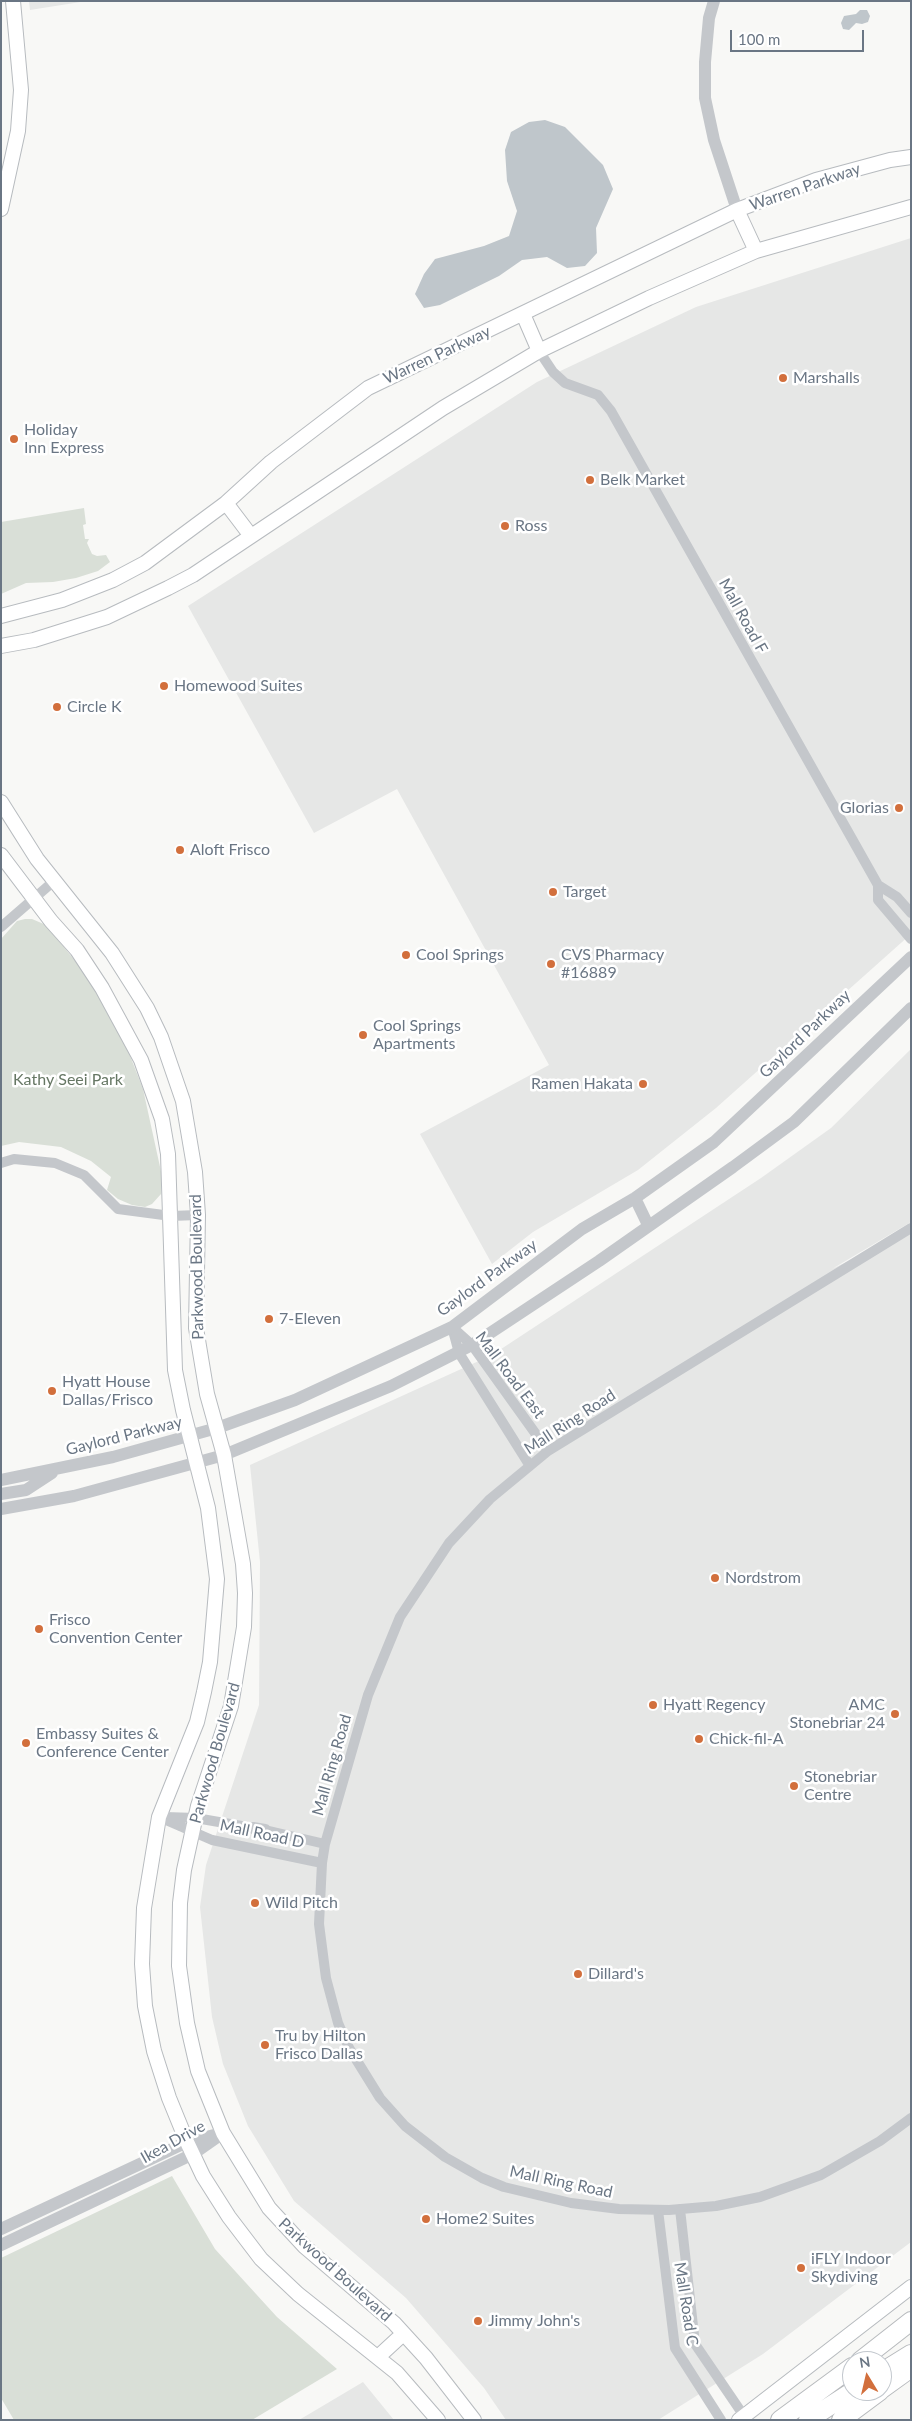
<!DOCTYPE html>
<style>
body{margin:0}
#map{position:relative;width:912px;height:2421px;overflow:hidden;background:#f8f8f6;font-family:Lato,sans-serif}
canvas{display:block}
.frame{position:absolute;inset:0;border:2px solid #6a7684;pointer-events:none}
.north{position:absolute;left:842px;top:2351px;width:50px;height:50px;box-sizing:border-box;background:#fff;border:1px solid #c3c8ce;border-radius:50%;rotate:351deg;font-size:14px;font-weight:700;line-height:20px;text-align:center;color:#6a7684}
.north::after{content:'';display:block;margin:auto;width:18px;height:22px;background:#d26f3c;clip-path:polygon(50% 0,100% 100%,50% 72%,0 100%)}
.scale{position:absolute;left:730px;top:30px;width:134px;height:22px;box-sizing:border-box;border:2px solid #6a7684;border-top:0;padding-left:6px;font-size:15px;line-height:18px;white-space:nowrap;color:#6a7684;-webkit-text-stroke:4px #fff;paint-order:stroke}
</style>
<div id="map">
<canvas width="912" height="2421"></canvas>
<div class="frame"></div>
<div class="north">N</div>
<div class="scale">100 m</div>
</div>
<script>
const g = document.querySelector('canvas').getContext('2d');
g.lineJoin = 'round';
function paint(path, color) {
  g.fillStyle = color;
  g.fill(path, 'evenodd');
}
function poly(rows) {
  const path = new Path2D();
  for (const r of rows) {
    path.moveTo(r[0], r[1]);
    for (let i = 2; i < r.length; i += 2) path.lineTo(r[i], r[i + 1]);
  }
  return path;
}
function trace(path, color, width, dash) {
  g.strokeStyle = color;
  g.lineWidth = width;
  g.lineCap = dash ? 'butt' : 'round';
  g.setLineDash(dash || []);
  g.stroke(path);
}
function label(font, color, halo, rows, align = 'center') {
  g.font = font + ' Lato,sans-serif';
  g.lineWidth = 5;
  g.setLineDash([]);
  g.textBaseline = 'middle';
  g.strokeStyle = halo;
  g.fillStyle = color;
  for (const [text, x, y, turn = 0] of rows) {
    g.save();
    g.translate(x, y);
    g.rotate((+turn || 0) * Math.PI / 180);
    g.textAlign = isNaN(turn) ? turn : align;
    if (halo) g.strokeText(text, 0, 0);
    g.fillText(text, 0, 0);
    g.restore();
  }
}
paint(poly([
 [29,1,87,1,30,10],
 [911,238,911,934,716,1108,638,1170,533,1232,492,1264,420,1134,549,1065,397,789,314,833,188,606,537,382,696,307],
 [911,1049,911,1222,832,1269,911,1230,911,2242,763,2354,658,2420,506,2420,484,2388,406,2298,294,2201,248,2126,223,2064,212,2017,200,1907,206,1865,259,1705,260,1562,250,1465,492,1355,761,1178,831,1128],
 [363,2382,394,2420,299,2420]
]), '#e6e7e6');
paint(poly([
 [84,508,86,524,83,525,85,539,89,539,87,543,92,554,97,556,106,555,110,562,98,571,76,578,53,582,26,583,1,594,1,522],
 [25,919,32,919,46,925,80,967,97,992,127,1048,143,1089,162,1176,161,1194,152,1204,145,1207,132,1205,118,1199,107,1190,111,1177,91,1161,61,1147,19,1142,1,1146,1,939,17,921],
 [172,2176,215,2249,277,2317,337,2369,252,2420,14,2420,1,2398,1,2258]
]), '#d9dfd7');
paint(poly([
 [860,10,867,10,870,16,868,22,862,24,856,23,849,30,843,29,841,23,844,16,856,14],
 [545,120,565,127,603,165,613,189,596,228,597,253,585,266,567,268,547,257,522,260,499,276,440,305,424,308,415,294,424,274,435,259,484,246,509,236,517,211,507,181,505,150,511,132,529,122]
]), '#bfc6cb');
const secondary = poly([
 [1,209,18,131,21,90,13,1],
 [737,210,756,251],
 [523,314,539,351],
 [226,503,251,536],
 [1,616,62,600,113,580,145,563,226,503,271,462,368,388,737,210,816,180,890,160,911,157],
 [1,646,34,640,107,617,168,588,193,575,443,408,539,351,649,298,756,251,911,207],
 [1,802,37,859,112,953,147,1008,161,1037,183,1101,195,1172,198,1215,196,1328,207,1394,224,1455,243,1564,245,1593,244,1627,231,1706,198,1806,184,1870,180,1903,179,1966,187,2023,198,2071,223,2133,269,2208,305,2247,394,2323,426,2358,474,2420],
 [1,855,51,921,77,950,102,988,141,1060,162,1119,168,1154,175,1370,183,1410,208,1508,217,1579,210,1662,204,1692,197,1722,159,1817,144,1908,142,1964,145,2006,154,2051,169,2098,187,2142,203,2176,229,2217,261,2259,298,2294,397,2373,438,2420],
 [378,2357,403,2334],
 [739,2420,911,2287]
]);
const motorway = poly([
 [860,2361,911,2321],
 [882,2372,911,2354],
 [882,2389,911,2368],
 [780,2420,852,2367],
 [808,2420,853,2391],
 [841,2420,880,2391]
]);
trace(secondary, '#b7bbbf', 16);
trace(motorway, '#b7babd', 20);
trace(poly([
 [539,351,553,372,565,383,598,395,611,411,878,885,897,897,911,913],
 [878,885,878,900,911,939],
 [1,927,54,881],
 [1,1163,14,1159,55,1163,84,1175,118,1209,171,1216,198,1215],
 [911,1228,548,1451,490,1499,449,1543,400,1617,368,1695,325,1844,322,1863,319,1924,326,1978,338,2023,349,2048,380,2098,405,2126,445,2157,482,2178,504,2187,571,2203,619,2209,669,2210,716,2206,760,2197,821,2175,880,2141,911,2118],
 [452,1327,459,1353,530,1466],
 [452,1327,472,1345,548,1451],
 [159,1817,212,1840,322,1863],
 [165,1817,196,1818,253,1828],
 [265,1830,325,1844],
 [680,2209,695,2344,744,2416],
 [658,2210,675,2348,721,2420]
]), '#c4c7cb', 10);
trace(poly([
 [714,1,709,18,705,62,705,98,714,140,737,210],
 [635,1198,648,1225],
 [1,1480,113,1457,217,1428,295,1400,452,1327,582,1229,635,1198,714,1142,911,957],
 [1,1494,26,1490,52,1473],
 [1,1509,74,1496,224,1455,391,1386,472,1345,599,1261,733,1167,794,1122,911,1008],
 [253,1828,265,1830],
 [1,2229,187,2142,214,2135],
 [1,2245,193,2154,223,2133]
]), '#c4c7cb', 12);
trace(secondary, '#fff', 14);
trace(motorway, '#fff', 18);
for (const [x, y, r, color] of [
 [783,378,5,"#d26f3c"],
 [14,439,5,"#d26f3c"],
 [590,480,5,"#d26f3c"],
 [505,526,5,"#d26f3c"],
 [164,686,5,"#d26f3c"],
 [57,707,5,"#d26f3c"],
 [899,808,5,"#d26f3c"],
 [180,850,5,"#d26f3c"],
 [553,892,5,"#d26f3c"],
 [406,955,5,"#d26f3c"],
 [551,964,5,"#d26f3c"],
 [363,1035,5,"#d26f3c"],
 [643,1084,5,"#d26f3c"],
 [269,1319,5,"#d26f3c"],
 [52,1391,5,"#d26f3c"],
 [715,1578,5,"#d26f3c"],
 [39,1629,5,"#d26f3c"],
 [653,1705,5,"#d26f3c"],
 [895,1714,5,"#d26f3c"],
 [699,1739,5,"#d26f3c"],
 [26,1743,5,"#d26f3c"],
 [794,1786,5,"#d26f3c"],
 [255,1903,5,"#d26f3c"],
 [578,1974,5,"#d26f3c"],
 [265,2045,5,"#d26f3c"],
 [426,2219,5,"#d26f3c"],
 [801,2268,5,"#d26f3c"],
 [478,2321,5,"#d26f3c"]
]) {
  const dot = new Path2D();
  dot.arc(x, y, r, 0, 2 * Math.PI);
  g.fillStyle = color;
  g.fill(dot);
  trace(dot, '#fff', 2);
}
label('16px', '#6a7684', '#fff', [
 ["Warren Parkway",805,187,-19],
 ["Warren Parkway",437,355,-25],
 ["Mall Road F",743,616,61],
 ["Gaylord Parkway",805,1034,-44],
 ["Parkwood Boulevard",197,1267,-91],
 ["Gaylord Parkway",487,1278,-36],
 ["Mall Road East",510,1375,53],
 ["Mall Ring Road",570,1422,-33],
 ["Gaylord Parkway",124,1436,-14],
 ["Parkwood Boulevard",215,1753,-74],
 ["Mall Ring Road",332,1765,-74],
 ["Mall Road D",262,1834,12],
 ["Ikea Drive",173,2142,-29],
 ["Mall Ring Road",561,2182,12],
 ["Parkwood Boulevard",335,2270,42],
 ["Mall Road C",686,2304,81]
]);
label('16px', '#6a7684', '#fff', [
 ["Marshalls",793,378],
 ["Holiday",24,430],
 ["Inn Express",24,448],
 ["Belk Market",600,480],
 ["Ross",515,526],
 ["Homewood Suites",174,686],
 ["Circle K",67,707],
 ["Glorias",889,808,"right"],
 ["Aloft Frisco",190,850],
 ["Target",563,892],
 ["Cool Springs",416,955],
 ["CVS Pharmacy",561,955],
 ["#16889",561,973],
 ["Cool Springs",373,1026],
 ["Apartments",373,1044],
 ["Ramen Hakata",633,1084,"right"],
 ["7-Eleven",279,1319],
 ["Hyatt House",62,1382],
 ["Dallas/Frisco",62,1400],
 ["Nordstrom",725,1578],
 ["Frisco",49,1620],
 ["Convention Center",49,1638],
 ["Hyatt Regency",663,1705],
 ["AMC",885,1705,"right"],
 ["Stonebriar 24",885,1723,"right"],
 ["Embassy Suites &",36,1734],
 ["Conference Center",36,1752],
 ["Chick-fil-A",709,1739],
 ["Stonebriar",804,1777],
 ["Centre",804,1795],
 ["Wild Pitch",265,1903],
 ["Dillard's",588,1974],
 ["Tru by Hilton",275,2036],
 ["Frisco Dallas",275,2054],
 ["Home2 Suites",436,2219],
 ["iFLY Indoor",811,2259],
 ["Skydiving",811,2277],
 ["Jimmy John's",488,2321]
], 'left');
label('16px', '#667764', '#fff', [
 ["Kathy Seei Park",68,1080]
]);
</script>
